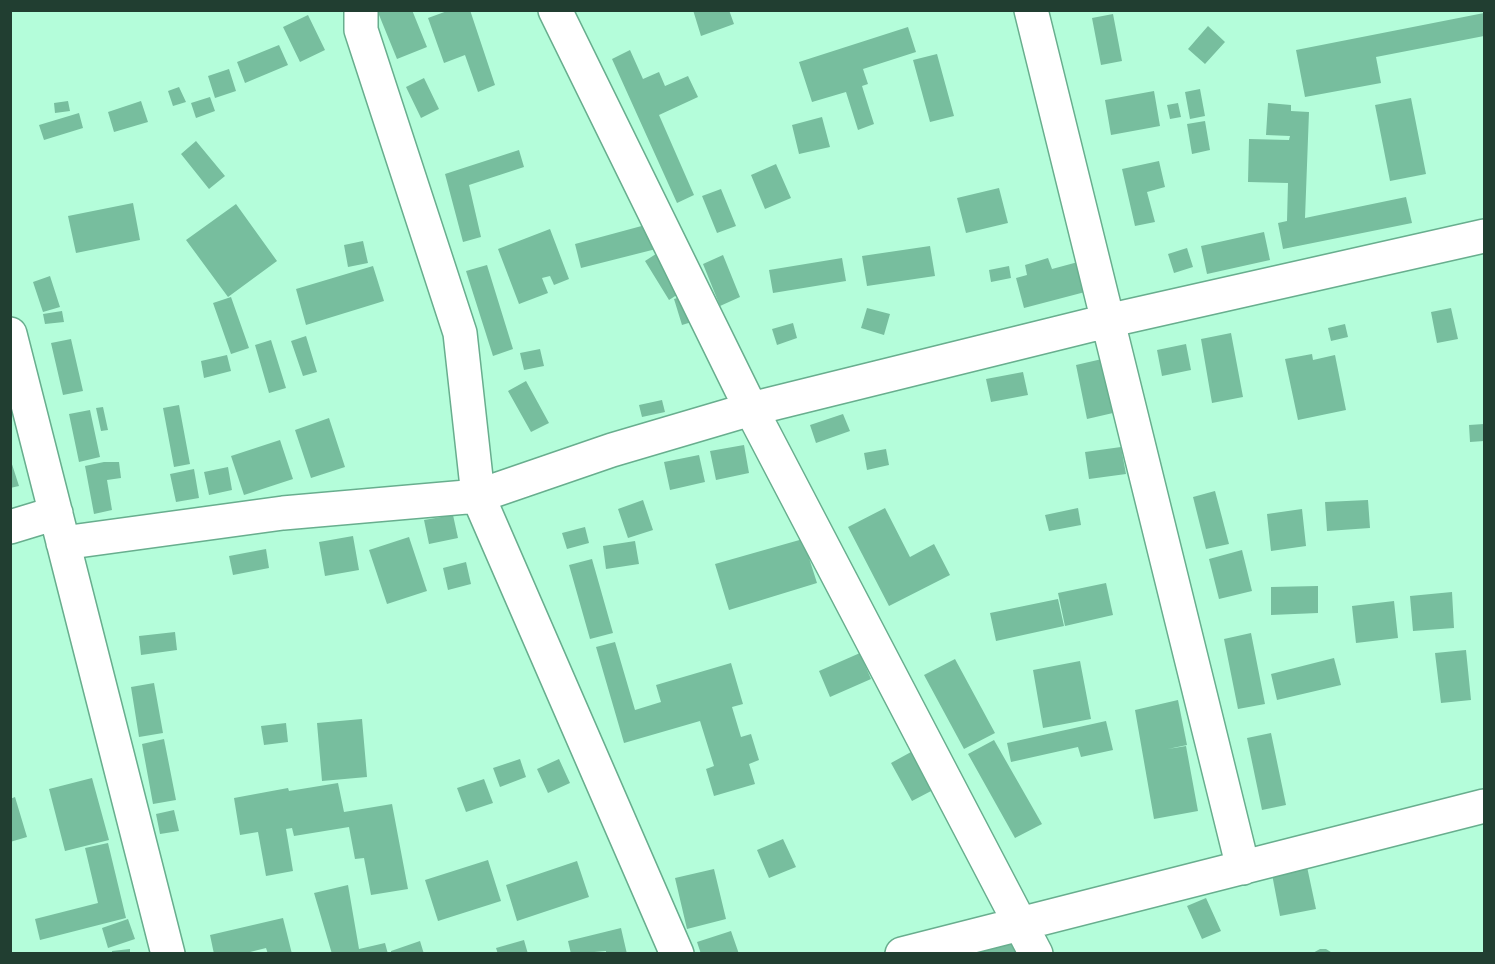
<!DOCTYPE html>
<style>
body{margin:0}
#map{position:relative;width:1495px;height:964px;overflow:hidden;background:#b4fdda;font-family:Barlow,sans-serif}
canvas{display:block}
.frame{position:absolute;inset:0;border:12px solid #213e31;pointer-events:none}
</style>
<div id="map">
<canvas width="1495" height="964"></canvas>
<div class="frame"></div>
</div>
<script>
const g = document.querySelector('canvas').getContext('2d');
g.lineJoin = 'round';
function paint(path, color) {
  g.fillStyle = color;
  g.fill(path, 'evenodd');
}
function poly(rows) {
  const path = new Path2D();
  for (const r of rows) {
    path.moveTo(r[0], r[1]);
    for (let i = 2; i < r.length; i += 2) path.lineTo(r[i], r[i + 1]);
  }
  return path;
}
function trace(path, color, width, dash) {
  g.strokeStyle = color;
  g.lineWidth = width;
  g.lineCap = dash ? 'butt' : 'round';
  g.setLineDash(dash || []);
  g.stroke(path);
}
paint(poly([
 [377,10,412,10,427,47,397,59],
 [450,10,470,10,495,85,478,92,465,55,444,63,428,18],
 [693,10,729,10,734,24,701,36],
 [1484,13,1484,36,1376,57,1381,83,1305,97,1296,50],
 [1113,14,1122,61,1101,65,1092,18],
 [308,15,325,50,300,62,283,27],
 [1208,26,1225,42,1205,64,1188,49],
 [908,27,916,52,863,69,868,84,862,86,874,124,858,130,846,92,812,102,799,62],
 [279,45,288,65,245,83,237,62],
 [630,50,643,79,659,72,665,86,688,76,698,97,659,115,694,195,677,203,612,59],
 [937,54,954,116,930,122,913,60],
 [229,69,236,91,215,98,208,76],
 [424,78,439,109,421,118,406,87],
 [179,87,186,102,173,106,168,91],
 [1200,89,1205,116,1190,119,1185,92],
 [1154,91,1160,126,1111,135,1105,100],
 [210,97,215,111,196,118,191,103],
 [1411,98,1426,174,1390,181,1375,105],
 [68,101,70,111,55,113,54,103],
 [141,101,148,122,114,132,108,112],
 [1178,103,1181,117,1170,119,1167,105],
 [1268,103,1291,105,1291,111,1309,112,1305,218,1406,197,1412,223,1283,249,1278,223,1287,221,1288,183,1248,182,1249,139,1289,140,1290,136,1266,135],
 [79,113,83,128,44,140,39,125],
 [822,117,830,147,799,154,792,125],
 [1205,121,1210,150,1192,154,1187,124],
 [196,141,225,176,209,189,181,154],
 [519,150,524,167,469,185,481,237,463,242,445,174],
 [1159,161,1165,187,1147,192,1155,222,1135,226,1122,169],
 [776,164,791,198,765,209,751,175],
 [999,188,1008,223,966,233,957,198],
 [721,189,736,226,717,233,702,196],
 [133,203,140,240,76,253,68,216],
 [236,204,277,261,228,297,186,240],
 [649,224,656,249,581,268,575,244],
 [550,229,569,279,554,285,550,276,542,278,548,293,519,304,498,249],
 [1264,232,1270,260,1207,274,1201,246],
 [363,241,368,263,348,267,344,245],
 [930,246,935,276,867,286,862,256],
 [1187,248,1193,267,1174,273,1168,254],
 [659,252,683,291,669,300,645,261],
 [723,255,740,297,720,306,703,264],
 [842,258,846,281,773,293,769,270],
 [1048,258,1052,269,1078,262,1085,292,1024,308,1016,278,1027,275,1025,265],
 [487,265,513,349,493,356,466,271],
 [373,266,384,301,306,325,296,289],
 [1009,266,1011,278,991,282,989,270],
 [50,276,60,307,43,312,33,282],
 [687,295,695,321,682,325,674,299],
 [231,297,249,348,231,354,213,303],
 [867,308,890,314,884,335,861,328],
 [1451,308,1458,339,1437,343,1431,312],
 [62,311,64,322,45,324,43,314],
 [793,323,797,338,777,345,772,329],
 [1345,324,1348,337,1331,341,1328,328],
 [1231,333,1243,397,1212,403,1201,339],
 [306,336,317,372,303,376,291,341],
 [71,339,83,391,63,395,51,343],
 [271,340,286,388,269,393,255,345],
 [1186,344,1191,370,1162,376,1157,350],
 [540,349,544,366,524,370,520,353],
 [1312,354,1313,360,1335,355,1346,410,1298,420,1285,359],
 [227,355,231,371,204,378,201,361],
 [1102,359,1113,413,1087,419,1076,365],
 [1023,372,1028,395,991,402,986,379],
 [526,381,549,423,531,432,508,391],
 [662,400,665,412,642,417,639,405],
 [179,405,190,464,174,467,163,408],
 [103,407,108,430,101,431,96,408],
 [90,410,100,457,79,462,69,414],
 [843,414,850,431,816,443,810,425],
 [329,418,345,467,311,478,295,430],
 [1484,424,1484,441,1470,442,1469,425],
 [280,440,293,479,244,495,231,456],
 [744,445,749,473,716,480,710,451],
 [1121,447,1126,474,1089,479,1085,452],
 [886,449,889,465,867,470,864,453],
 [699,455,705,482,670,490,664,462],
 [10,458,19,486,10,488],
 [104,462,119,462,121,478,107,480,112,510,94,514,85,466],
 [228,467,232,490,209,495,204,472],
 [194,469,199,498,176,502,170,474],
 [1215,491,1229,544,1206,549,1193,497],
 [643,500,653,530,628,538,618,509],
 [1368,500,1370,528,1327,531,1325,502],
 [885,508,910,557,934,544,950,575,889,606,848,527],
 [1078,508,1081,525,1049,531,1045,515],
 [1302,509,1306,546,1271,551,1267,514],
 [453,515,458,538,429,544,424,520],
 [585,527,589,543,567,549,562,533],
 [353,536,359,570,325,576,319,542],
 [409,537,427,591,387,604,369,550],
 [803,539,817,583,729,610,715,564],
 [635,541,639,564,606,569,603,546],
 [266,549,269,568,233,575,229,556],
 [1242,550,1252,591,1219,599,1209,559],
 [592,559,613,633,590,639,569,565],
 [466,562,471,584,448,590,443,568],
 [1106,583,1113,615,1065,626,1058,593],
 [1318,586,1318,613,1271,615,1271,587],
 [1452,592,1454,628,1413,631,1410,596],
 [1058,599,1064,626,996,641,990,613],
 [1394,601,1398,638,1356,643,1352,606],
 [175,632,177,650,141,655,139,636],
 [1251,633,1265,704,1238,709,1224,639],
 [615,642,635,710,661,702,656,685,731,663,743,704,732,707,741,737,751,734,759,760,749,764,755,784,714,796,706,769,714,766,700,721,624,743,596,647],
 [1466,650,1471,700,1441,703,1435,653],
 [860,653,871,679,830,697,819,671],
 [1334,658,1341,685,1277,700,1271,674],
 [955,659,995,733,964,749,924,675],
 [1080,661,1091,719,1043,728,1033,670],
 [154,683,163,733,139,737,131,687],
 [1178,700,1187,745,1168,749,1186,746,1198,811,1154,819,1135,710],
 [362,719,367,777,322,781,317,723],
 [1106,721,1113,750,1081,757,1078,747,1011,762,1007,743],
 [286,723,288,742,264,745,261,726],
 [1271,733,1286,805,1262,810,1247,738],
 [164,739,176,800,153,804,142,744],
 [994,740,1042,824,1015,838,968,754],
 [911,752,933,790,912,801,891,763],
 [520,759,526,777,500,787,493,768],
 [559,759,570,783,548,793,537,769],
 [92,778,109,840,65,851,49,789],
 [484,779,493,803,466,812,457,788],
 [338,783,344,812,392,804,408,889,371,895,364,858,355,859,349,827,294,836,292,828,286,829,293,871,266,876,258,832,240,835,234,798,288,788,289,791],
 [15,797,27,837,10,842,10,799],
 [174,810,179,831,160,834,156,814],
 [783,839,796,867,769,878,757,850],
 [108,843,126,918,40,940,35,919,98,903,85,848],
 [488,860,501,901,438,921,425,880],
 [577,861,589,897,517,921,506,885],
 [1306,862,1316,909,1280,916,1271,869],
 [714,869,726,919,687,929,675,878],
 [348,885,359,949,385,943,388,954,332,954,314,893],
 [1206,898,1221,931,1202,939,1187,906],
 [283,918,292,954,268,954,266,948,242,954,214,954,210,935],
 [128,919,135,939,108,948,102,928],
 [621,928,627,954,606,954,606,951,571,954,568,941],
 [731,931,739,954,701,954,697,942],
 [1010,936,1016,954,982,954,980,946],
 [524,940,528,954,498,954,496,948],
 [420,941,424,954,391,954,391,951],
 [130,949,130,954,112,954,112,951],
 [1320,949,1326,949,1334,954,1311,954]
]), '#77be9e');
const street = poly([
 [361,10,361,30,460,333,478,496,677,954],
 [555,10,751,409,1036,954],
 [1031,10,1243,868],
 [10,334,168,954],
 [10,527,56,513],
 [63,543,283,513,478,496,612,450,751,409,1107,321,1484,236],
 [902,954,1484,806]
]);
trace(street, '#68ae8e', 36);
trace(street, '#fff', 33);
</script>
